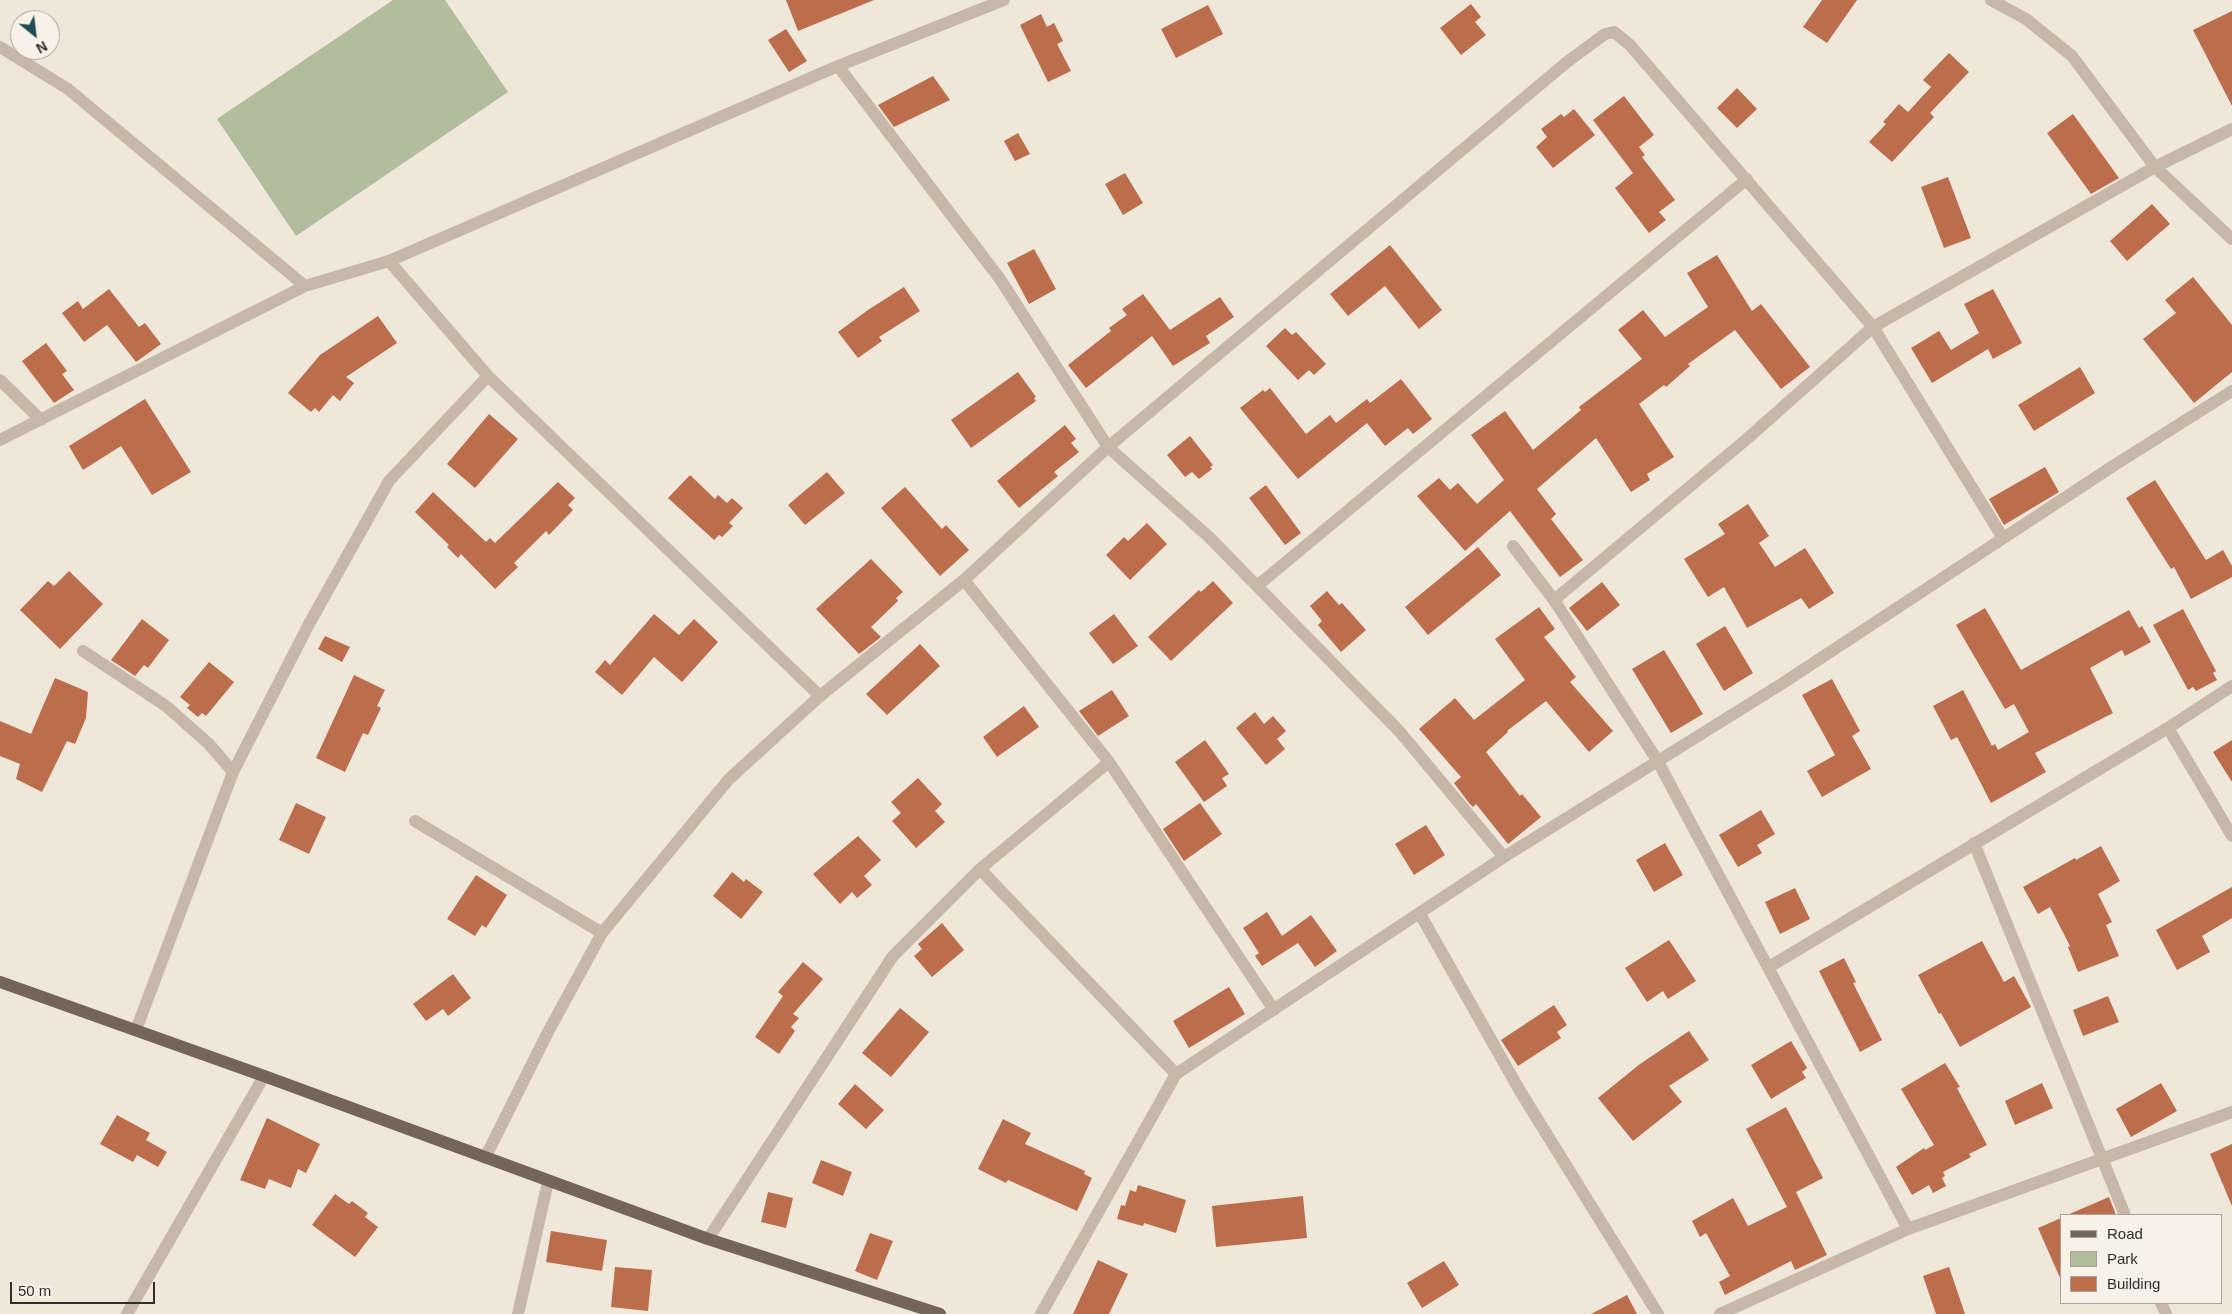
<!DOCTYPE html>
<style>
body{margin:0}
#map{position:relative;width:2232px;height:1314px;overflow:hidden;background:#f0e7db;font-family:Helvetica,sans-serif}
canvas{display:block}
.legend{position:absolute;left:2060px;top:1214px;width:162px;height:90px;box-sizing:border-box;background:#f8f1e7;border:1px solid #aaa29b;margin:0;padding:6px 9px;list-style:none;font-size:15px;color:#342c28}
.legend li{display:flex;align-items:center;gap:10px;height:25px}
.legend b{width:25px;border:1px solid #aaa29b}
.north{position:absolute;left:10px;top:10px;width:50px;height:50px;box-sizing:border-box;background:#f8f1e7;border:1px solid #aaa29b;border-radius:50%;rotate:151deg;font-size:14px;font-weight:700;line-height:20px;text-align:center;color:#342c28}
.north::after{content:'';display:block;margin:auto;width:18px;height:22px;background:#204c52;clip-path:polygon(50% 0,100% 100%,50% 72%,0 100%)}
.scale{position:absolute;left:10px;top:1282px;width:145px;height:22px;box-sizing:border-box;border:2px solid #342c28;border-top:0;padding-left:6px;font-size:15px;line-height:18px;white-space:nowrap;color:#342c28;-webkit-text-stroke:4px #f8f1e7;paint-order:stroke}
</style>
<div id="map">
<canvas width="2232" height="1314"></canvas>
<ul class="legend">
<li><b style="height:6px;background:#75645a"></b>Road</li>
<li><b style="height:14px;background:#b1bd9c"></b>Park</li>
<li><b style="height:14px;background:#bc6d4c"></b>Building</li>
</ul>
<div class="north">N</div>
<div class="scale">50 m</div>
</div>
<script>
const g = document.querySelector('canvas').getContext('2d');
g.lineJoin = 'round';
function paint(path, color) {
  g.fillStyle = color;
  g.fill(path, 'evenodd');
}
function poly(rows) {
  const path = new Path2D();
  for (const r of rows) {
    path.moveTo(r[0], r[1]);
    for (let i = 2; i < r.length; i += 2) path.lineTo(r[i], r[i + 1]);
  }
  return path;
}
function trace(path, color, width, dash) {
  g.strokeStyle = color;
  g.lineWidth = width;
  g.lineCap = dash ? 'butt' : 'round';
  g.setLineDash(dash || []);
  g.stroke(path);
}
paint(poly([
 [393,0,445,0,508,92,296,236,217,119]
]), '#b1bd9c');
paint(poly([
 [786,0,874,0,798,31],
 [1822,0,1857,0,1827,43,1803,27],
 [1471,4,1481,17,1475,22,1486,35,1461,55,1440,28],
 [1208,5,1223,34,1176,58,1161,29],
 [2232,11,2232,106,2193,30],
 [1041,14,1047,27,1054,23,1063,41,1057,44,1071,71,1048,82,1020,25],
 [786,29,807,61,789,72,768,40],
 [1949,53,1969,72,1930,113,1934,117,1892,162,1869,142,1886,124,1883,122,1899,104,1908,112,1931,87,1923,80],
 [933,76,950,100,894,127,878,105],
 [1737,88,1757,109,1737,128,1717,108],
 [1624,96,1654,135,1639,147,1645,155,1642,157,1675,200,1659,212,1666,220,1649,233,1615,188,1633,173,1593,120],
 [1574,109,1595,135,1553,168,1536,147,1547,137,1541,129,1561,114,1564,117],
 [2073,114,2119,178,2091,194,2047,133],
 [1018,133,1030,154,1015,161,1004,141],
 [1125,173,1143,203,1123,215,1105,184],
 [1948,177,1971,238,1944,248,1921,187],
 [2152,204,2170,224,2127,261,2110,241],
 [1390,245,1442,310,1419,329,1385,286,1348,316,1330,294],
 [1034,249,1056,289,1029,304,1007,263],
 [1717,255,1752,311,1761,304,1810,367,1781,389,1735,330,1688,364,1690,366,1666,387,1664,385,1639,404,1674,457,1647,474,1650,480,1631,492,1596,438,1537,489,1556,514,1551,519,1583,560,1560,577,1510,511,1465,551,1417,496,1439,478,1450,490,1458,483,1477,504,1504,480,1471,435,1505,411,1533,450,1581,410,1579,407,1642,359,1618,330,1643,310,1665,337,1708,307,1687,273],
 [2193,277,2232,325,2232,372,2194,403,2143,339,2176,313,2165,300],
 [904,287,920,311,879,337,882,341,858,358,838,332,868,310],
 [109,289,139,327,145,323,161,344,136,362,107,325,84,342,62,313,78,301,83,309],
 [1993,289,2022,343,1993,359,1988,349,1932,383,1911,348,1939,331,1951,350,1979,333,1964,304],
 [1143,294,1170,330,1220,297,1234,317,1206,336,1210,343,1173,366,1152,336,1086,388,1068,365,1111,331,1109,328,1127,315,1122,309],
 [378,316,397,343,346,377,354,383,340,401,333,395,319,412,315,408,311,412,288,393,320,355],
 [1285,328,1292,335,1296,332,1326,364,1314,375,1309,370,1298,380,1266,346],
 [46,343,67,371,62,374,74,390,54,403,22,361],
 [2080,367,2095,393,2034,431,2018,405],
 [1018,372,1036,397,1034,398,1036,401,971,448,951,420],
 [1401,379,1432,419,1413,434,1408,428,1385,446,1367,423,1298,479,1240,408,1263,390,1265,392,1270,388,1306,434,1330,415,1336,423,1367,399,1370,403],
 [145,399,191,472,152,495,121,446,83,470,69,446],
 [489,414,518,439,475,488,447,464],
 [1065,425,1076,439,1071,443,1079,452,1054,472,1058,476,1019,508,997,481],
 [1190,436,1213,465,1210,467,1212,469,1199,479,1192,472,1185,477,1167,455],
 [2045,467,2059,492,2004,525,1989,499],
 [827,472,845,493,805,525,788,505],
 [690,475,715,499,718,495,727,503,732,498,743,508,729,523,733,526,722,537,719,535,714,540,668,498],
 [2155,480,2206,560,2223,550,2232,566,2232,577,2191,599,2174,567,2171,569,2126,498],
 [558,482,575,498,568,505,573,510,549,535,546,531,514,563,518,567,495,589,461,554,458,558,447,547,449,545,415,512,433,492,486,542,490,538,495,543],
 [1266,485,1301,533,1285,545,1249,498],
 [905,487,942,529,946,525,969,550,940,576,881,508],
 [1748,504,1769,536,1759,543,1775,567,1805,548,1834,593,1809,609,1801,598,1747,628,1724,587,1708,597,1684,559,1725,534,1718,524],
 [1147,523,1167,544,1130,580,1106,555,1124,537,1128,541],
 [1478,547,1501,575,1428,635,1405,607],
 [871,559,903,592,896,598,898,601,871,627,881,637,859,654,816,609],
 [69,571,103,604,60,649,20,610,48,581,54,586],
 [1213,581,1233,603,1171,661,1148,637,1199,590,1201,592],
 [1602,582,1620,605,1587,631,1569,608],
 [1327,591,1339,605,1342,603,1366,630,1341,652,1318,625,1322,621,1310,606],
 [1539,607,1555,629,1544,637,1576,677,1570,682,1613,731,1589,752,1546,701,1507,731,1508,732,1486,752,1520,796,1522,794,1541,817,1508,844,1476,804,1473,807,1469,803,1454,783,1461,777,1419,729,1455,698,1474,720,1525,680,1495,639],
 [1985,608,2021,670,2129,610,2139,628,2142,626,2151,642,2125,656,2122,650,2090,668,2113,713,2035,753,2046,772,1991,803,1957,737,1951,740,1933,706,1963,690,1992,746,1995,744,1998,750,2029,732,2014,704,2005,709,1956,625],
 [2183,609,2216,671,2213,673,2217,680,2196,691,2193,687,2188,690,2153,625],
 [654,614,679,635,694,619,718,642,682,682,654,657,622,695,595,672,605,660,610,665],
 [1114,614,1138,646,1113,664,1089,633],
 [142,619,169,640,148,668,144,665,135,676,111,660],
 [1725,626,1753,673,1724,691,1696,644],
 [325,636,350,647,342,662,318,649],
 [920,644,940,666,887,715,866,694],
 [1664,650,1703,714,1671,733,1632,669],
 [209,662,234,682,206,716,202,713,198,717,187,708,190,705,180,697],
 [354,675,385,690,377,706,381,708,368,735,363,733,345,772,316,758],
 [55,678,88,692,86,718,75,744,67,741,42,792,16,779,20,764,0,756,0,721,31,734],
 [1832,679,1860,731,1852,736,1871,769,1822,797,1807,771,1835,755,1802,695],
 [1112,690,1129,716,1098,736,1079,711],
 [1024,706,1039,727,997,757,983,737],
 [1255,712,1264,724,1273,716,1286,731,1277,739,1285,749,1266,765,1236,728],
 [1205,740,1229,774,1222,778,1227,786,1204,802,1175,762],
 [2232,740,2232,782,2213,752],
 [918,778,942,804,935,811,945,822,916,848,892,821,901,813,891,802],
 [296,803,326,817,309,854,279,840],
 [1200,803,1222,834,1184,861,1163,829],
 [1761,810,1775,834,1757,845,1762,853,1738,867,1719,835],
 [1426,825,1445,855,1414,875,1395,844],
 [858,836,881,860,864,876,872,885,857,898,852,892,840,904,813,874],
 [1665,843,1683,875,1654,892,1636,860],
 [2101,846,2120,881,2098,894,2112,922,2106,925,2119,956,2078,972,2068,947,2070,946,2050,907,2038,914,2023,887,2075,858,2076,860],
 [732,872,744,882,746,879,763,892,741,919,713,896],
 [476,875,507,895,486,928,482,925,475,936,447,919],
 [2232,887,2232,918,2202,936,2210,952,2177,970,2156,930],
 [1795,888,1810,919,1780,934,1765,902],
 [1267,912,1282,936,1311,915,1337,951,1315,967,1298,943,1262,966,1255,956,1259,953,1243,928],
 [942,923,964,950,932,977,914,956,922,949,918,944],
 [1669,940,1696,981,1668,999,1663,991,1647,1002,1625,968],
 [1982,941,2004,982,2014,976,2031,1007,1960,1047,1941,1013,1939,1014,1918,975],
 [1844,958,1856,982,1853,983,1882,1040,1860,1052,1819,971],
 [803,962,823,979,793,1014,799,1018,791,1027,795,1031,779,1054,755,1037,783,996,778,992],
 [453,974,471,998,448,1016,443,1009,426,1021,413,1004],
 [1229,987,1245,1014,1189,1048,1173,1021],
 [2108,996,2119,1022,2083,1036,2073,1010],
 [1554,1005,1567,1025,1557,1032,1561,1038,1518,1066,1501,1040],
 [900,1008,929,1032,891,1077,862,1053],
 [1689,1031,1709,1060,1669,1086,1682,1102,1633,1141,1598,1098,1640,1064],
 [1791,1041,1807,1068,1802,1072,1806,1078,1771,1099,1751,1065],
 [1945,1063,1960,1087,1957,1088,1987,1145,1969,1154,1971,1157,1943,1172,1945,1176,1942,1178,1946,1186,1933,1193,1929,1185,1912,1195,1896,1167,1924,1148,1925,1150,1934,1145,1901,1089],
 [2042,1083,2053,1108,2015,1125,2005,1101],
 [2161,1083,2177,1111,2131,1137,2116,1109],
 [855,1084,884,1110,866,1129,838,1104],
 [1786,1107,1823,1178,1796,1192,1827,1255,1795,1270,1791,1261,1725,1295,1719,1282,1730,1276,1706,1233,1700,1237,1692,1221,1733,1198,1748,1226,1787,1207,1746,1129],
 [117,1115,150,1133,146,1140,167,1152,158,1167,137,1155,133,1162,100,1144],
 [267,1118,320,1144,306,1173,298,1169,291,1188,269,1179,265,1189,240,1180],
 [1003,1119,1031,1133,1025,1144,1085,1171,1084,1174,1092,1178,1077,1211,1008,1180,1006,1183,978,1169],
 [2232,1144,2232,1206,2210,1154],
 [821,1160,852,1172,843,1196,812,1183],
 [1138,1185,1186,1200,1176,1233,1144,1223,1143,1226,1117,1219,1121,1205,1125,1206,1130,1190,1136,1192],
 [768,1192,793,1198,786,1228,761,1222],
 [335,1194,349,1204,352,1201,368,1213,365,1217,378,1227,355,1257,312,1225],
 [1303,1196,1307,1238,1216,1247,1212,1206],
 [2109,1197,2116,1215,2067,1215],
 [2061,1218,2061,1280,2038,1228],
 [551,1231,607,1240,602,1271,546,1262],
 [870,1233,893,1241,877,1280,855,1271],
 [1098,1260,1128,1274,1109,1314,1073,1314],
 [1444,1261,1459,1285,1422,1308,1407,1283],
 [615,1267,652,1270,648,1311,611,1307],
 [1949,1267,1965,1314,1936,1314,1923,1276],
 [1627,1295,1637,1314,1591,1314]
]), '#bc6d4c');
trace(poly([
 [1991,0,2026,19,2072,56,2155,167,2232,239],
 [0,47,68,89,305,286],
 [838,66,1000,279,1108,447,1209,537,1400,732,1504,857],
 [389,261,488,376,820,696],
 [0,380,41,420],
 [0,440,305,286,389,261,838,66,1004,0],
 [1513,546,1554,600,1657,760,1908,1229],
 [964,580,1109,762,1274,1010],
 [1257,586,1747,179],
 [1554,600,1748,438,1873,327,2155,167,2232,129],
 [83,651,166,706,209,744,233,772],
 [2168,728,2232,836],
 [415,821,602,933],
 [1974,843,2125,1215],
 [980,869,1176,1074],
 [1420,914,1520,1091,1658,1314],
 [1769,967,2168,728,2232,686],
 [136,1030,233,772,309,624,389,481,488,376],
 [485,1158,548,1032,602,933,729,779,820,696,964,580,1108,447,1567,62,1605,34,1614,32,1630,45,1873,327,2003,538],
 [708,1239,893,956,980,869,1109,762],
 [2161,1303,2166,1314],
 [127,1314,264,1076],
 [518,1314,548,1182],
 [1041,1314,1176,1074,1504,857,1783,683,2113,466,2232,391],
 [1720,1314,1908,1229,2232,1112]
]), '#c7b7a8', 12);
trace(poly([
 [0,982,264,1076,708,1239,940,1314]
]), '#75645a', 12);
</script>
